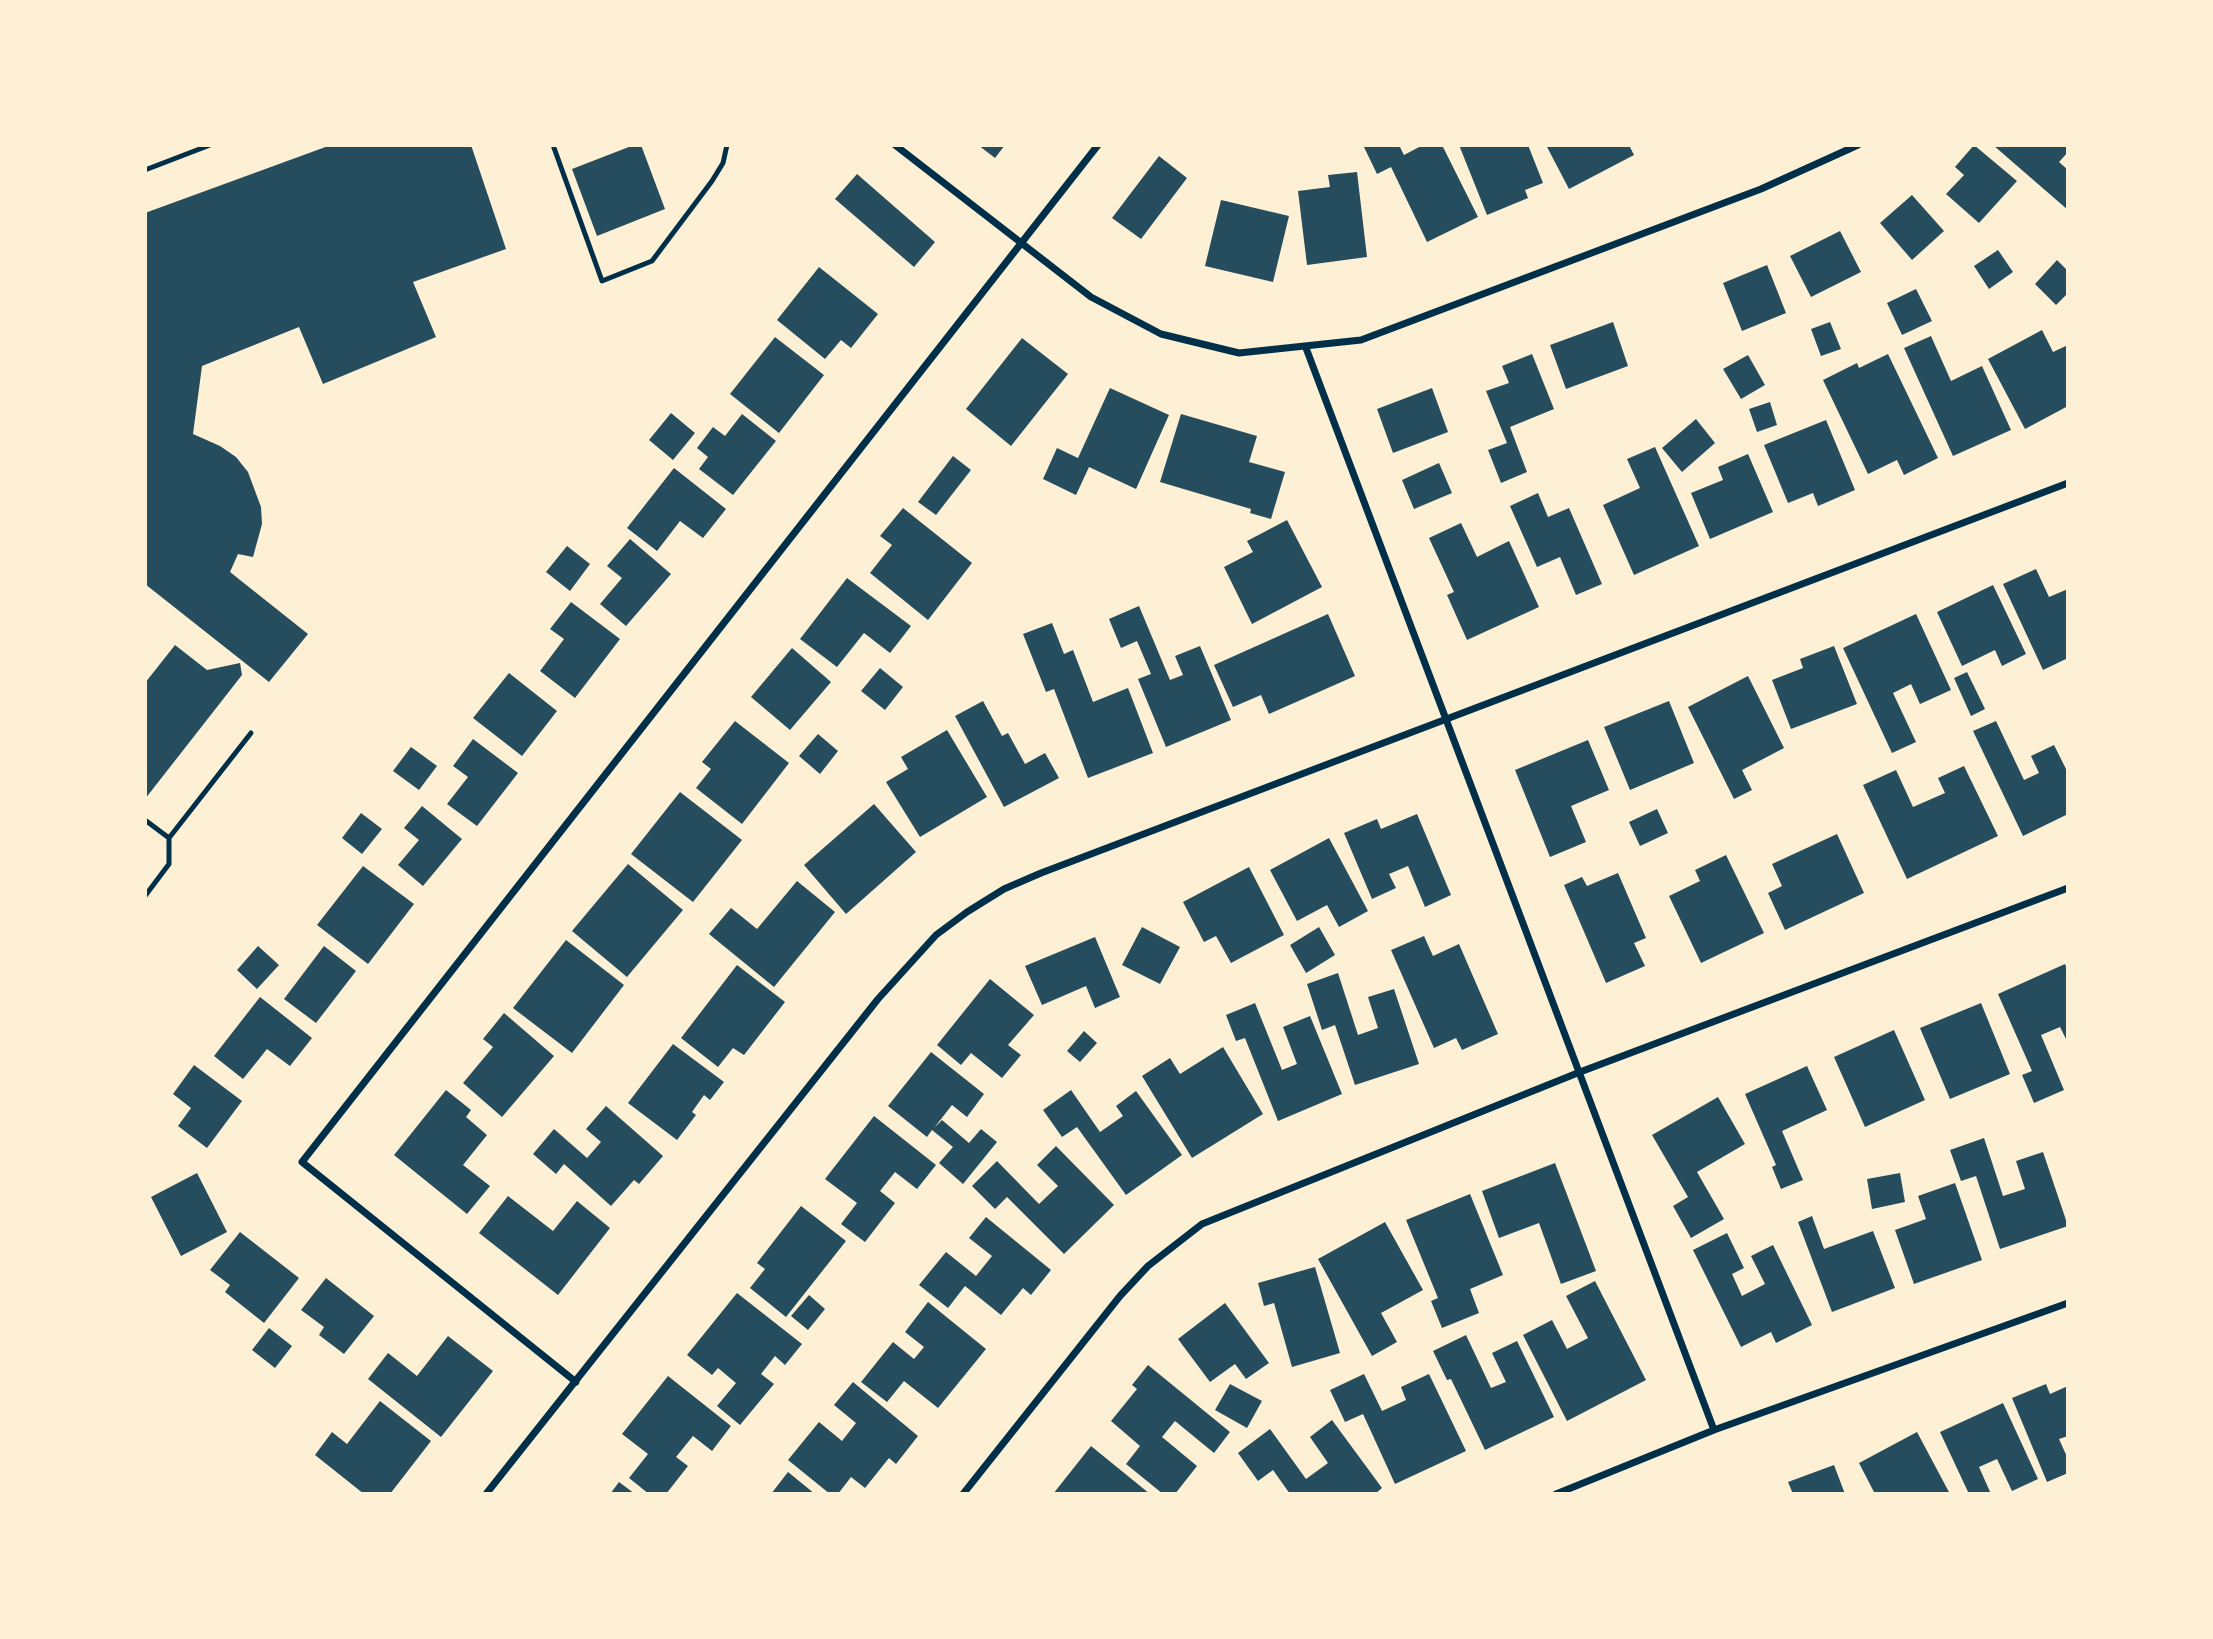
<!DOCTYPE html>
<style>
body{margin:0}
#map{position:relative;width:2213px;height:1639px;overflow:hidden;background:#fdf0d5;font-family:"Golos Text",sans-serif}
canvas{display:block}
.frame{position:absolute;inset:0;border:147px solid #fdf0d5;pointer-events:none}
</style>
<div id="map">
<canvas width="2213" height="1639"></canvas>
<div class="frame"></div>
</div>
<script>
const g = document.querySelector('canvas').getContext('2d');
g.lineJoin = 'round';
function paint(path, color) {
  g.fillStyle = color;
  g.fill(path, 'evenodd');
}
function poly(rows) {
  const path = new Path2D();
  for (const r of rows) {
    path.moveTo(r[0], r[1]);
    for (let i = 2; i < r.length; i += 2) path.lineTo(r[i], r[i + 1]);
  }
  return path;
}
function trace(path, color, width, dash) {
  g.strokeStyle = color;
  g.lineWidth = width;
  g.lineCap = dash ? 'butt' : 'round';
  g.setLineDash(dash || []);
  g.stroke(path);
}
paint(poly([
 [331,145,471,145,506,249,413,282,436,337,323,384,299,327,202,366,193,434,220,446,236,457,248,472,261,507,262,524,253,557,238,554,230,572,308,634,269,682,145,584,145,213],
 [634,145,641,145,665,209,597,236,572,169],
 [978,145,1005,145,995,158],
 [1363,145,1399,145,1404,155,1423,145,1442,145,1478,217,1427,242,1391,167,1377,174],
 [1459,145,1528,145,1543,183,1525,190,1528,198,1487,215],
 [1546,145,1629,145,1634,155,1569,189],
 [1974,145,2017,181,1979,223,1946,194,1964,175,1955,167],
 [1993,145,2068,145,2068,152,2059,162,2068,170,2068,210],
 [1159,156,1187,178,1141,239,1112,218],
 [1357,172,1367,257,1307,265,1298,191,1330,187,1328,175],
 [857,174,935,242,914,267,835,199],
 [1912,195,1944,231,1912,260,1880,223],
 [1221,200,1289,216,1273,282,1205,266],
 [1840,231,1861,272,1811,297,1790,256],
 [1998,250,2013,272,1989,289,1974,266],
 [2057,260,2068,271,2068,293,2056,305,2035,284],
 [1767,265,1786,313,1742,331,1723,283],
 [819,267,878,314,851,348,841,340,825,359,777,320],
 [1916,289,1932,321,1902,335,1887,303],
 [1613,322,1628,366,1566,389,1550,345],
 [1830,322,1841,349,1821,356,1811,329],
 [2042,330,2053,352,2068,345,2068,406,2025,429,1988,359],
 [1931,336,1951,381,1982,366,2011,430,1953,456,1904,348],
 [775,337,824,375,779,433,730,394],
 [1022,338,1068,374,1011,446,966,409],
 [1532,354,1554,409,1510,427,1527,472,1501,483,1488,450,1507,443,1486,391,1509,383,1502,366],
 [1888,354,1938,458,1904,475,1897,460,1868,474,1823,380,1857,363,1859,368],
 [1748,355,1765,385,1741,399,1723,369],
 [1110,388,1169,415,1136,489,1089,467,1076,495,1043,479,1057,448,1078,458],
 [1432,388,1448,432,1393,453,1377,409],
 [1770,402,1777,425,1757,432,1749,409],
 [671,413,695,433,673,460,649,440],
 [742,414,776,441,733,495,699,469,708,457,697,448,713,427,725,436],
 [1181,414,1257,436,1249,462,1285,472,1271,519,1250,513,1251,509,1160,482],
 [1696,419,1715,443,1682,472,1662,448],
 [1826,420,1855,490,1818,506,1813,493,1788,503,1764,445],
 [1655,447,1699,546,1634,575,1603,505,1640,488,1627,459],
 [1748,454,1773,512,1710,539,1691,493,1723,480,1718,467],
 [953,456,971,470,936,515,918,502],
 [1439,463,1452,493,1414,509,1402,480],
 [674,468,726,509,703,538,680,521,657,551,627,528],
 [1538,493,1548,517,1569,508,1602,584,1576,595,1560,557,1537,567,1510,506],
 [903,508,972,563,928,620,870,573,892,545,880,536],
 [1287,520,1322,587,1252,624,1224,567,1253,552,1247,541],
 [1461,523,1477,557,1509,541,1539,607,1467,640,1447,595,1454,592,1429,538],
 [630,539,671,574,626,626,600,604,622,578,607,566],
 [567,546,590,564,570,591,546,572],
 [2036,569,2049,597,2068,589,2068,658,2043,670,2003,584],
 [847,578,911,626,890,653,864,633,837,667,800,639],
 [1993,585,2026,654,2002,666,1995,650,1962,666,1937,612],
 [571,602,620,639,575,698,540,671,564,639,550,629],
 [1139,606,1170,680,1183,675,1175,656,1200,646,1231,720,1166,747,1138,679,1151,674,1137,641,1121,648,1109,619],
 [1328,614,1355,676,1269,714,1261,695,1233,707,1214,665],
 [1916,614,1951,690,1920,704,1911,684,1893,693,1916,742,1892,753,1843,648],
 [1052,623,1064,654,1073,650,1093,702,1128,688,1153,753,1088,778,1054,689,1046,692,1023,634],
 [175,645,207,670,240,663,242,675,145,799,145,683],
 [1834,646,1857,704,1791,729,1772,680,1803,668,1800,659],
 [792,648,831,682,790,730,751,697],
 [880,668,903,687,885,710,861,691],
 [1967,672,1985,709,1971,716,1954,678],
 [509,673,557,711,522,756,473,718],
 [1748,676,1784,748,1742,770,1752,790,1734,799,1688,707],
 [983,701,1002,736,1008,733,1025,764,1045,753,1059,778,1004,807,955,716],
 [1669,701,1694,763,1630,790,1604,727],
 [735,721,789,763,742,824,696,788,711,769,702,762],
 [1996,721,2024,780,2039,773,2031,756,2054,745,2068,773,2068,814,2023,836,1973,731],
 [947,730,987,797,920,837,886,782,908,769,901,757],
 [818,734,838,751,820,774,799,756],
 [473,739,518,773,477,826,447,804,468,777,453,766],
 [1588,740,1609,790,1571,806,1586,842,1550,857,1515,770],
 [411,747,437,766,419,790,393,771],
 [1964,766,1998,836,1907,879,1863,785,1896,770,1913,807,1945,793,1938,778],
 [680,792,742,840,693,902,631,854],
 [874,804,916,852,846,914,804,865],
 [422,806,462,839,423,886,398,865,419,840,404,828],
 [1657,809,1668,833,1640,846,1629,822],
 [361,813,382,829,362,854,342,838],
 [1417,814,1451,895,1425,907,1408,866,1389,874,1396,888,1372,899,1344,833,1377,819,1381,829],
 [1837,834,1864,893,1785,930,1768,893,1782,886,1772,864],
 [1329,838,1368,911,1339,927,1327,905,1297,921,1270,870],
 [1726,855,1764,933,1701,963,1669,896,1700,881,1695,870],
 [628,864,683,910,627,977,572,931],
 [363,866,414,904,368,964,317,925],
 [1249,867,1284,935,1231,963,1216,936,1204,942,1183,902],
 [1618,873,1646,938,1634,943,1645,966,1606,983,1564,885,1582,877,1587,886],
 [797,881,835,912,774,987,709,934,731,908,757,929],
 [1142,927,1180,947,1160,984,1122,965],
 [1319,927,1335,955,1306,973,1290,945],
 [1424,936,1433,956,1459,944,1498,1034,1462,1050,1456,1038,1434,1048,1391,950],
 [1095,937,1120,997,1095,1008,1086,986,1042,1005,1025,966],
 [566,940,624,985,572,1053,513,1008],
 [258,946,279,965,257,989,237,970],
 [324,946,356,971,316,1023,284,999],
 [2065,964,2068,971,2068,1043,2060,1027,2041,1035,2064,1090,2034,1103,2022,1075,2032,1071,1998,994],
 [737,965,785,1002,744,1055,733,1048,718,1067,681,1038],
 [1338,973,1358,1035,1378,1028,1368,997,1394,989,1419,1064,1355,1085,1335,1025,1322,1030,1307,984],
 [990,979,1034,1015,1008,1045,1021,1055,1002,1078,971,1053,961,1065,937,1045],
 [260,997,312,1038,290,1066,267,1049,243,1079,214,1056],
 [1255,1003,1282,1070,1297,1064,1283,1027,1310,1016,1342,1094,1278,1121,1245,1038,1236,1041,1226,1015],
 [1981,1003,2010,1074,1950,1099,1920,1028],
 [504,1013,554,1056,502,1117,463,1083,493,1047,483,1039],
 [1894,1030,1925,1100,1865,1127,1834,1057],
 [1084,1031,1097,1043,1080,1062,1067,1051],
 [673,1044,724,1082,710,1100,704,1095,692,1112,696,1115,677,1140,628,1103],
 [1223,1047,1263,1114,1192,1158,1142,1076,1170,1058,1180,1074],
 [931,1052,984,1094,967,1117,952,1105,934,1128,942,1120,969,1143,981,1129,997,1142,963,1184,939,1163,953,1147,932,1130,927,1137,888,1106],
 [194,1065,242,1101,207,1148,178,1126,191,1108,173,1094],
 [1807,1066,1827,1110,1782,1131,1803,1180,1781,1189,1772,1167,1776,1165,1745,1094],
 [446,1090,471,1110,466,1117,487,1135,463,1165,490,1186,467,1214,394,1155],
 [1071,1090,1100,1132,1123,1116,1116,1106,1136,1091,1182,1155,1126,1195,1077,1127,1062,1137,1043,1110],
 [1718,1097,1745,1144,1697,1172,1724,1219,1691,1238,1673,1206,1688,1197,1652,1135],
 [606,1106,663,1156,639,1184,634,1180,611,1206,564,1164,556,1174,533,1154,554,1129,587,1158,601,1142,586,1129],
 [874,1116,936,1165,917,1189,895,1172,880,1191,895,1203,865,1242,841,1224,857,1203,825,1179],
 [1984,1138,2003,1196,2025,1189,2016,1161,2043,1152,2068,1226,2000,1249,1976,1176,1961,1181,1950,1150],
 [1056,1146,1114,1205,1064,1254,1007,1197,995,1209,972,1186,997,1161,1039,1204,1058,1186,1037,1165],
 [1555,1163,1596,1271,1561,1284,1539,1223,1499,1238,1482,1191],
 [197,1173,227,1232,181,1256,151,1197],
 [1900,1173,1905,1202,1872,1209,1867,1179],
 [1955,1183,1982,1260,1914,1284,1895,1230,1926,1219,1918,1196],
 [1470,1194,1503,1275,1470,1289,1479,1313,1442,1328,1431,1301,1438,1298,1406,1220],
 [508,1196,553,1231,577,1201,610,1228,558,1295,479,1233],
 [801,1206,846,1241,786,1317,750,1288,765,1269,757,1263],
 [1812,1216,1824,1249,1873,1231,1895,1288,1832,1312,1798,1222],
 [986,1217,1051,1270,1031,1295,1023,1288,1001,1315,965,1286,948,1308,919,1285,946,1252,976,1276,992,1256,969,1238],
 [1385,1222,1423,1290,1381,1313,1397,1342,1372,1356,1318,1259],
 [240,1232,299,1278,264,1323,225,1292,230,1285,210,1270],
 [1727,1233,1744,1268,1732,1274,1742,1296,1765,1284,1751,1256,1773,1245,1812,1325,1776,1343,1771,1332,1741,1347,1693,1250],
 [1315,1267,1340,1353,1292,1367,1274,1303,1264,1306,1258,1283],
 [326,1278,374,1316,344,1354,319,1335,324,1327,301,1310],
 [1595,1281,1646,1380,1567,1421,1523,1335,1552,1320,1567,1349,1588,1338,1566,1296],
 [737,1293,802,1344,785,1365,775,1356,761,1374,774,1384,740,1425,717,1406,736,1383,718,1368,712,1375,687,1355],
 [809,1295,825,1309,808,1330,791,1316],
 [928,1302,986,1349,938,1408,904,1381,887,1402,861,1382,893,1342,914,1359,924,1347,905,1332],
 [1225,1303,1269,1363,1246,1379,1235,1364,1210,1382,1178,1339],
 [269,1328,292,1346,275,1368,252,1350],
 [1466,1335,1491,1388,1506,1382,1492,1353,1517,1341,1554,1417,1485,1450,1451,1379,1447,1380,1433,1351],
 [448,1336,493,1371,441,1437,368,1379,388,1353,417,1376],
 [1148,1365,1230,1432,1214,1453,1175,1421,1162,1437,1197,1466,1175,1494,1163,1494,1126,1464,1140,1446,1111,1421,1137,1389,1132,1385],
 [1364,1374,1382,1411,1406,1400,1401,1387,1429,1374,1466,1451,1395,1484,1363,1414,1345,1422,1330,1390],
 [668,1376,731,1426,712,1451,693,1436,676,1457,688,1466,666,1494,649,1494,629,1478,648,1454,622,1434],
 [853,1382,918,1436,896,1464,889,1458,865,1488,851,1477,838,1494,830,1494,788,1460,819,1422,842,1441,856,1423,834,1405],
 [1230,1384,1262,1401,1247,1428,1215,1410],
 [2046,1384,2050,1394,2068,1386,2068,1436,2059,1439,2068,1459,2068,1473,2047,1482,2012,1398],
 [380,1401,431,1441,390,1494,364,1494,315,1455,332,1432,347,1444],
 [2003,1403,2038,1479,2012,1491,1997,1459,1979,1467,1991,1494,1969,1494,1940,1432],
 [1332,1420,1382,1488,1375,1494,1290,1494,1273,1470,1258,1481,1238,1453,1270,1429,1306,1479,1328,1463,1310,1437],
 [1917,1432,1950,1494,1875,1494,1859,1463],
 [1091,1446,1150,1494,1053,1494],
 [1834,1465,1845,1494,1793,1494,1788,1482],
 [788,1472,815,1494,771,1494],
 [619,1482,635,1494,610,1494]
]), '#264d5e');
trace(poly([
 [553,145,602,281,652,261,712,181,723,163,727,145],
 [145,170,210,145],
 [145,820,169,838,169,864,145,896],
 [169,838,251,733]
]), '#003049', 5);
trace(poly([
 [895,145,1091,297,1161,334,1239,353,1361,340,1761,189,1858,145],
 [1306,348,1714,1430],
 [576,1382,302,1162,1098,145],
 [486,1494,878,999,936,935,967,912,1004,889,1041,873,2068,483],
 [963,1494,1120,1296,1148,1266,1202,1224,1580,1072,2068,888],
 [1556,1494,1714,1430,2068,1303]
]), '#003049', 7);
</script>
